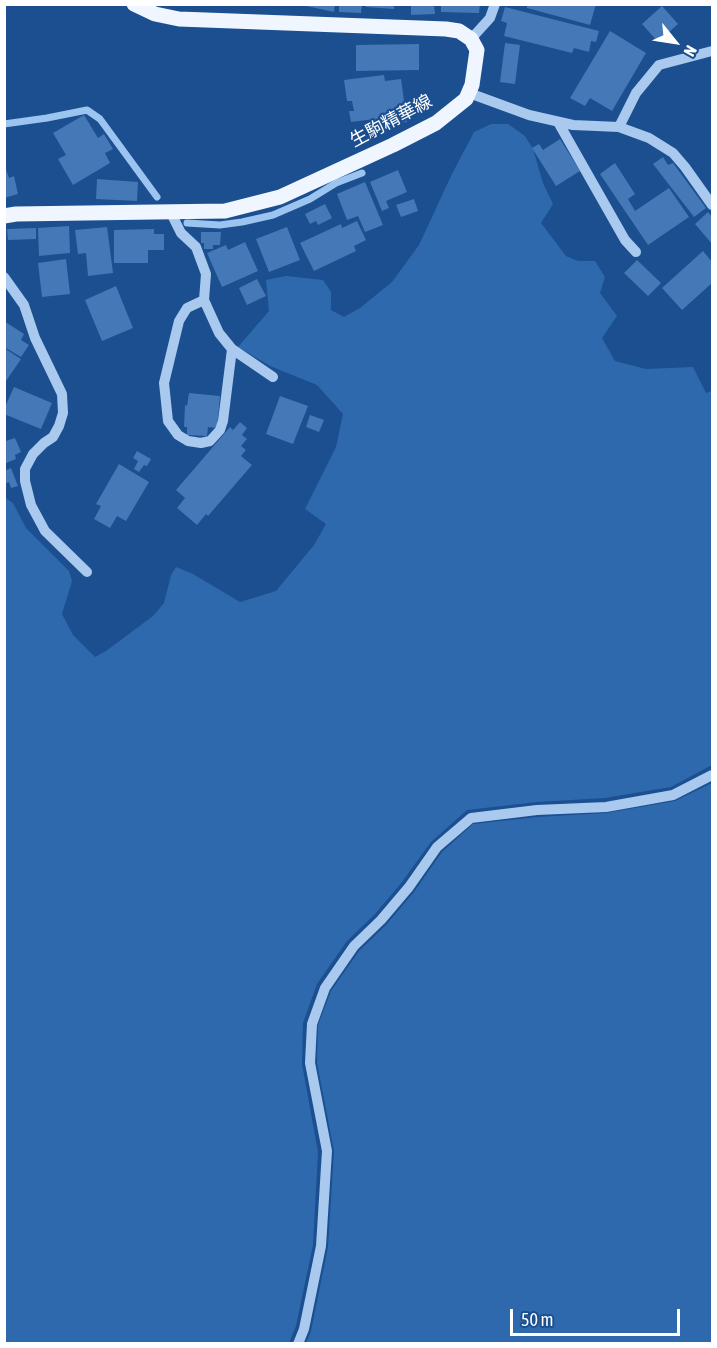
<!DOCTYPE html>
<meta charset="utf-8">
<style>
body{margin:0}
#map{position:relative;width:717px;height:1348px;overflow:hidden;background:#1b4f8f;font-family:"Asap Condensed",sans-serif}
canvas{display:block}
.frame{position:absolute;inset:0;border:6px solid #fff;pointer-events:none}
.north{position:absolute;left:645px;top:12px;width:60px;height:60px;-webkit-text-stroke:4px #1b4f8f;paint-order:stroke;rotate:120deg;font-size:16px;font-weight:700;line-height:24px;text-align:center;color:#fff}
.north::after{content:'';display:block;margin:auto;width:21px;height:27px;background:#fff;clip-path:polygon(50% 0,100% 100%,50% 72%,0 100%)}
.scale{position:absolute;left:510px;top:1309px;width:170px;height:27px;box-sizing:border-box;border:3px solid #fff;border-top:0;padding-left:8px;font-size:18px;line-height:21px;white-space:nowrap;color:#fff;-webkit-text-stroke:4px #1b4f8f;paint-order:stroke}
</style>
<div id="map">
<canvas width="717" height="1348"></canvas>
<div class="frame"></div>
<div class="north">N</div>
<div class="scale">50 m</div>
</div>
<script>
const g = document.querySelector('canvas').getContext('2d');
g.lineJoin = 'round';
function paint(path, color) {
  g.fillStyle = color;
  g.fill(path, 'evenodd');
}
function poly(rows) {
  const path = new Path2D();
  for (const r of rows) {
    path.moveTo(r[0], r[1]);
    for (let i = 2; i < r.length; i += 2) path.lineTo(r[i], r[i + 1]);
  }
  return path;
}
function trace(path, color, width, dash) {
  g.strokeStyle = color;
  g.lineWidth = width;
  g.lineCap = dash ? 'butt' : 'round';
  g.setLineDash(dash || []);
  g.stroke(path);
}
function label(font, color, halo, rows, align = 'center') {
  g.font = font + ' "Asap Condensed","Noto Sans JP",sans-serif';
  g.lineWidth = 4.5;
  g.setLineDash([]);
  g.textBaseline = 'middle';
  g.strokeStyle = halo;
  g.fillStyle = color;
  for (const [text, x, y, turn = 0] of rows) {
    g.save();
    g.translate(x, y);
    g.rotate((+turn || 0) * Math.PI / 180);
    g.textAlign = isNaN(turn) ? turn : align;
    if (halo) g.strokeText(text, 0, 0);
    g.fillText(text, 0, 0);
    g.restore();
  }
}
paint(poly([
 [491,124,508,124,525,136,533,149,543,183,553,204,541,223,566,256,578,261,595,261,605,277,600,293,617,316,602,338,615,361,646,369,693,367,706,393,712,391,712,765,671,787,605,798,537,802,467,810,431,842,402,882,375,914,347,941,317,984,303,1023,302,1064,318,1152,313,1245,296,1326,289,1343,5,1343,4,497,13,503,26,528,69,571,72,581,62,614,73,635,95,657,106,651,153,616,164,603,171,575,176,567,193,574,240,602,276,591,314,545,326,524,305,509,336,447,343,414,317,385,270,366,238,347,269,311,266,280,286,276,323,280,331,292,331,310,344,317,360,308,392,282,419,245,451,176,474,132],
 [712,783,712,1343,306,1343,311,1331,328,1247,334,1151,317,1063,318,1025,331,991,359,951,386,925,414,892,442,852,473,824,538,817,606,813,675,801]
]), '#2e69ad');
trace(poly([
 [4,124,47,118,87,110,100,119,157,197],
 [187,223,220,225,242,222,273,215,310,199,336,183,362,173]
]), '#9cc4f0', 7);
paint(poly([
 [297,4,335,4,334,12],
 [339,4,362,4,361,13,339,12],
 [366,4,394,4,394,9,366,7],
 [411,4,434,4,435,14,411,15],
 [441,4,480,4,479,13,441,12],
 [527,4,596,4,590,25,527,8],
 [662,6,678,24,658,42,642,24],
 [505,7,599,31,596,42,591,41,589,52,574,48,572,53,504,36,507,23,501,21],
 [610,31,646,53,612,111,590,98,585,106,570,98],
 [505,43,520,45,515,84,500,82],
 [419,44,419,70,356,71,356,45],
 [384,75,385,81,401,79,407,122,376,125,375,119,351,122,349,111,354,111,352,101,347,101,344,80],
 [84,115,98,138,104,134,113,149,105,153,110,163,73,185,58,159,66,155,53,133],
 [560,139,580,171,556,186,532,148,539,144,543,150],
 [663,157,668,165,673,163,706,208,694,217,653,164],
 [615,163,635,194,628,199,635,211,669,188,689,217,648,245,600,174],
 [4,164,9,178,14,176,18,194,4,198],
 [398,170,407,192,386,201,389,208,382,211,370,182],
 [97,179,138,182,137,201,96,199],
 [365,182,383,225,365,232,358,216,347,220,337,194],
 [414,199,418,211,401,217,396,205],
 [325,204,332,218,318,225,316,221,310,224,305,214],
 [708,212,712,217,712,244,695,224],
 [357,221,366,240,354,246,356,251,314,271,300,243,341,224,342,228],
 [69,226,70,253,39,256,38,228],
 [107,227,113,273,88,276,86,253,78,254,75,230],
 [287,227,300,260,269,272,256,239],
 [36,228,36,239,8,240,7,229],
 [154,229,154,234,164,234,164,250,148,250,148,263,114,263,114,230],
 [201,232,221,232,220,245,213,245,213,249,204,249,204,243,201,243],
 [245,242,258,271,222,287,207,253,226,245,228,250],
 [703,251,712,262,712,283,682,310,662,288],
 [66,259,70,294,42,297,38,263],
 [637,260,661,283,648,296,624,273],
 [257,279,266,296,247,305,239,288],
 [116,286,133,328,102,341,85,300],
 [4,321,24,334,21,340,29,345,21,357,4,347],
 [4,348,21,359,4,384],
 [14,387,52,403,41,429,4,414,4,409],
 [189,393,220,396,217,428,208,427,207,436,187,435,187,427,184,427,185,405,187,406],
 [280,396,308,406,293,444,266,434],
 [310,415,324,420,319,432,306,427],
 [240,422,247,428,242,435,247,439,241,446,246,450,241,456,252,465,208,516,206,514,197,525,177,508,185,498,176,490,230,427,233,430],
 [4,438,6,441,15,438,21,452,15,455,16,459,4,464],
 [137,451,151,459,147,466,144,465,139,472,134,469,138,461,133,458],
 [119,464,149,482,126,521,117,516,110,528,94,519,101,506,96,504],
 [11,468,18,486,11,488,9,482,4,484,4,471]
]), '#4478b7');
trace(poly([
 [471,39,490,18,495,4],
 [469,93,529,115,573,125,619,127,649,138,673,153,685,167,712,205],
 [558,122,625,240,636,252],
 [619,127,636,93,659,65,712,51],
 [170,211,181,233,196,247,206,274,204,300,219,333,232,349,273,377],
 [4,277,24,305,35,338,62,394,63,413,59,426,53,437,44,443,33,454,25,469,25,481,31,505,45,531,87,572],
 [204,300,187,308,179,321,164,383,168,421,178,435,188,441,201,443,210,441,220,430,223,421,232,349],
 [298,1344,304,1329,321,1246,327,1151,310,1063,312,1024,325,988,354,946,381,920,409,887,437,847,471,818,537,810,606,807,673,795,712,775]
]), '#a9c9ee', 10);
trace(poly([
 [4,216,16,214,225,211,280,197,393,145,436,123,466,99,472,85,477,50,471,39,459,31,446,29,179,19,155,14,134,4]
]), '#f0f6ff', 15);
label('18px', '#fff', '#1b4f8f', [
 ["生駒精華線",391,121,-28]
]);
</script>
